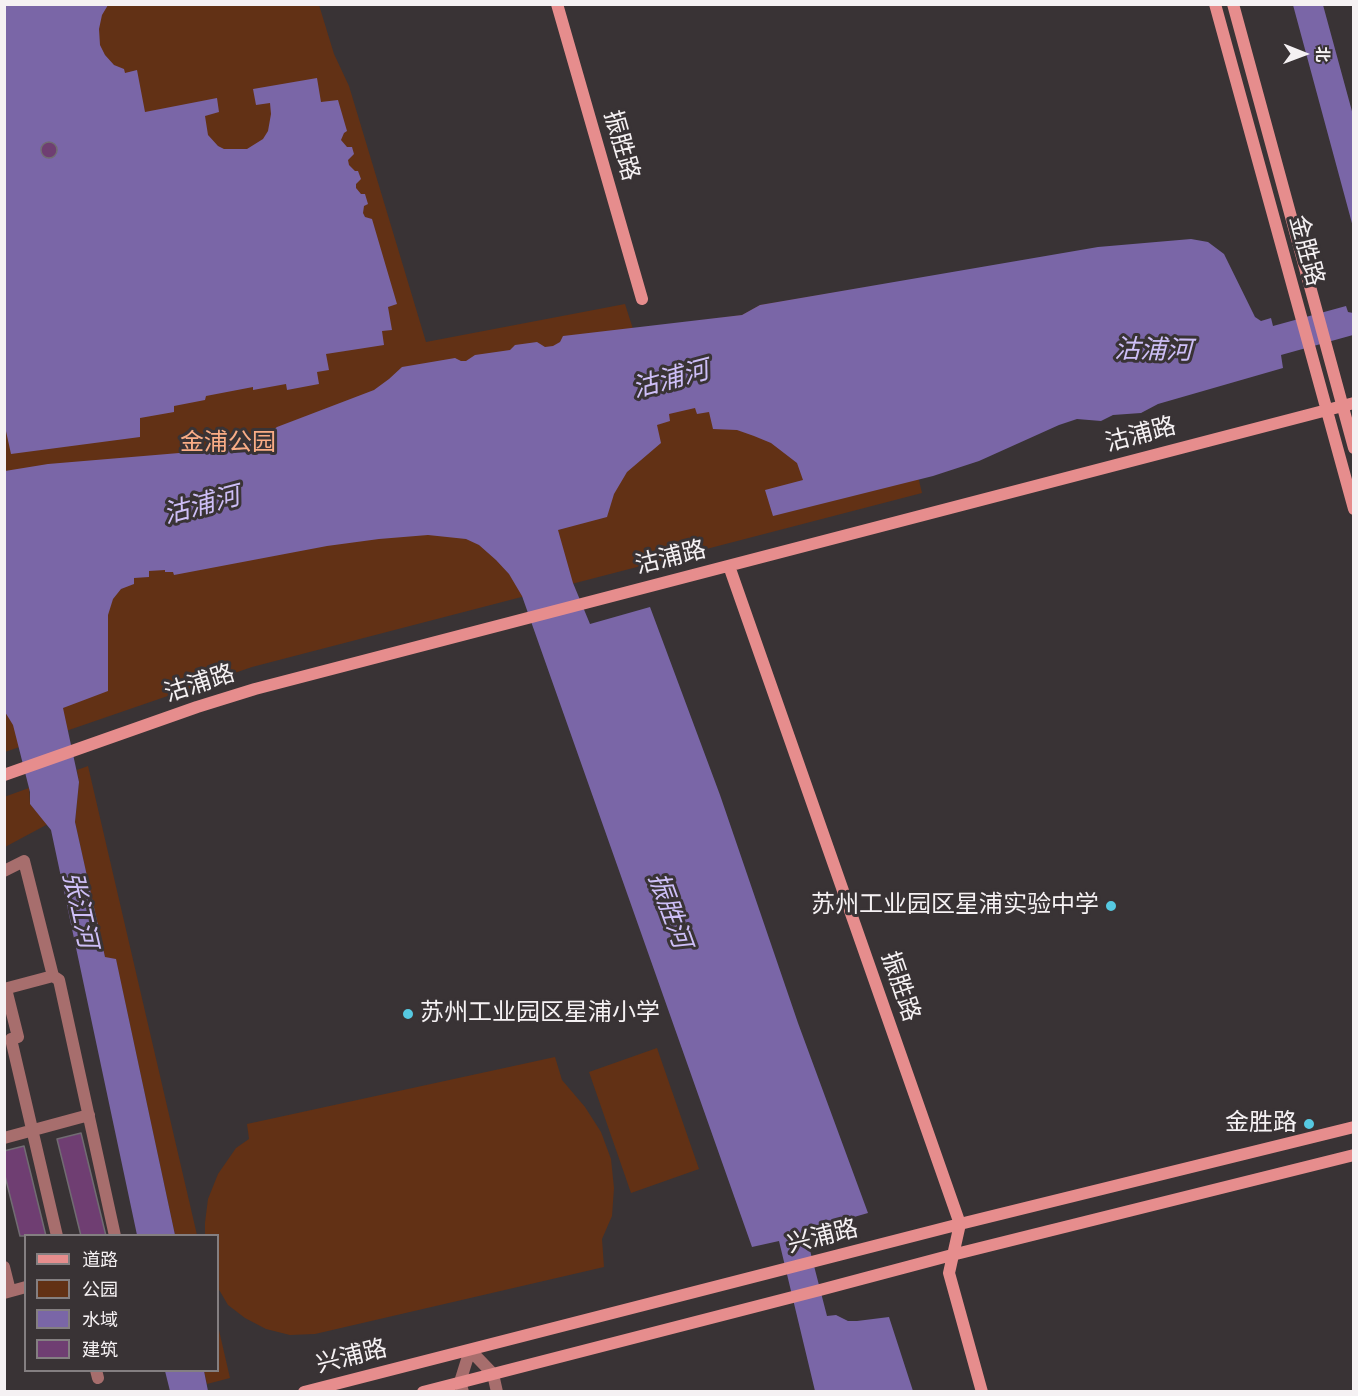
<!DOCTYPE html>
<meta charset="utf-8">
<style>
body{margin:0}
#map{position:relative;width:1358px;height:1396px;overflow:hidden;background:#393335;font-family:Jost,"Noto Sans SC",sans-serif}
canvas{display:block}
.frame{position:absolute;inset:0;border:6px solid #f5f1f3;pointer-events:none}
.legend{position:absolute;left:24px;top:1234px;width:195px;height:138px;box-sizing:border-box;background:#393335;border:2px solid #847f81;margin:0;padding:8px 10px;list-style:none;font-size:18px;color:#f5f1f3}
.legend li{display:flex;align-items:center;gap:12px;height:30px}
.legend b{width:30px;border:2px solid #847f81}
.north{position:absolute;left:1274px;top:24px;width:60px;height:60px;-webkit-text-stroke:4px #393335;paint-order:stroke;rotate:91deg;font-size:16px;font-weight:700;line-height:24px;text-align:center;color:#f5f1f3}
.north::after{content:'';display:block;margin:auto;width:21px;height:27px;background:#f5f1f3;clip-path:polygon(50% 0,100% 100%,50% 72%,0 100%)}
</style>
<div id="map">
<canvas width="1358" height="1396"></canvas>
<div class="frame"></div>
<ul class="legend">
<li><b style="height:8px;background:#e68d8d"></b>道路</li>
<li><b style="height:16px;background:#623115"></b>公园</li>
<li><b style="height:16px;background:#7a66a7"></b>水域</li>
<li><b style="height:16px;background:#6f3e72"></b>建筑</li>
</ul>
<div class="north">北</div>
</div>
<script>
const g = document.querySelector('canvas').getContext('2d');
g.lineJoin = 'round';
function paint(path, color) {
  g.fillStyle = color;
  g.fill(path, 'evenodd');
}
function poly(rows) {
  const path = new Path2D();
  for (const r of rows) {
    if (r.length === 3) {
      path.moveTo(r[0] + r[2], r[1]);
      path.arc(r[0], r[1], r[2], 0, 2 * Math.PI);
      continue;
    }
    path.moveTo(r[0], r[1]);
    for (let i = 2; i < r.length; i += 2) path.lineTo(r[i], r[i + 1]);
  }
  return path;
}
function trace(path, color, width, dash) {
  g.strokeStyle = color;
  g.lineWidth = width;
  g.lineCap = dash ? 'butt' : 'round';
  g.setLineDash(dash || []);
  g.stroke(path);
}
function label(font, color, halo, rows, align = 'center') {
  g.font = font + ' Jost,"Noto Sans SC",sans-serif';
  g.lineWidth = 6;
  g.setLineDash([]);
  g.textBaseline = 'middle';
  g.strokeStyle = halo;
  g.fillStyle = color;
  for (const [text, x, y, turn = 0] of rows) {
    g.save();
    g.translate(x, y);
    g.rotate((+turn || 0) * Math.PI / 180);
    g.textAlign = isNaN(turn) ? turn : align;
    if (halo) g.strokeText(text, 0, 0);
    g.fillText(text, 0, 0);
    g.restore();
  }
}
paint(poly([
 [4,5,319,5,334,54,349,86,426,342,625,304,633,329,742,315,760,305,873,286,922,493,252,667,5,752],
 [88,766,197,1235,175,1235,116,960,105,958,75,822,79,782,77,770],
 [29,788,30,804,48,824,5,847,4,797],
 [657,1048,699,1169,631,1193,589,1072],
 [555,1057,562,1080,585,1107,601,1132,611,1159,614,1188,612,1216,602,1239,604,1267,315,1334,290,1335,266,1329,245,1318,228,1305,218,1288,218,1236,205,1235,205,1223,208,1199,218,1174,236,1148,249,1139,247,1124],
 [218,1326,230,1378,207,1384,204,1371,218,1370]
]), '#623115');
paint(poly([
 [4,5,108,5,102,15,99,29,100,45,105,55,114,65,124,69,125,73,137,70,145,112,217,98,219,112,205,116,208,135,218,146,224,149,247,149,263,139,268,131,271,114,270,103,256,105,253,89,317,78,321,102,338,100,347,131,344,133,341,140,347,147,352,147,354,154,348,160,349,165,355,171,358,171,361,179,356,184,356,188,361,194,365,194,368,204,364,206,363,213,365,217,372,219,397,304,388,307,392,330,382,331,384,345,326,354,329,370,317,372,319,384,287,390,286,384,253,390,253,387,206,396,205,400,174,406,174,412,140,418,140,437,11,454,4,422],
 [1293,5,1323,5,1353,115,1353,227],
 [1191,239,1208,242,1224,254,1255,317,1261,321,1271,318,1273,326,1346,306,1348,312,1353,313,1353,335,1281,355,1283,368,1158,404,1141,413,1113,415,1101,421,1077,419,1059,425,979,461,933,476,773,516,765,490,803,480,797,463,771,443,754,436,737,430,713,429,709,412,697,414,695,408,669,414,670,421,657,425,661,443,627,472,614,494,607,517,558,530,573,583,590,624,650,607,720,795,798,1023,868,1213,826,1225,815,1232,806,1235,827,1316,836,1315,848,1321,857,1321,889,1317,913,1391,815,1391,779,1241,752,1247,522,596,509,574,496,560,479,545,466,539,428,535,379,539,327,546,174,575,173,572,165,572,165,570,149,571,149,577,134,578,134,584,121,589,113,599,108,615,108,691,63,708,79,782,75,822,105,957,116,959,175,1235,137,1235,51,830,30,804,30,792,13,725,5,712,5,471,48,464,215,450,232,444,233,449,269,433,277,427,374,390,389,379,402,367,455,358,461,361,466,361,475,355,510,350,515,345,537,342,545,347,553,346,560,342,563,336,742,315,760,305,1098,247],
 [165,1371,204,1371,208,1391,170,1391]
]), '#7a66a7');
const building = poly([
 [49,150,8],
 [81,1133,106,1236,81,1236,57,1139,81,1133],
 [24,1146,46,1236,20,1236,4,1172,4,1151,24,1146]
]);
paint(building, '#6f3e72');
trace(building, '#716c72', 1.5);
trace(poly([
 [4,871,24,861,53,976,59,980,115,1236],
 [4,989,53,976],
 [6,989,18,1037,11,1039,57,1236],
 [4,1138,89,1115],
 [4,1267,10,1291],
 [4,1293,26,1287],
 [96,1370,98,1378],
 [463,1392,460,1382,470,1350,493,1374,497,1392]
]), '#a76e6d', 12);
trace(poly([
 [557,4,642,299],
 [1215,4,1354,509],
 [1233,4,1354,448],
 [729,566,960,1224,949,1273,982,1392],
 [4,775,197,707,255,689,1354,403],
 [304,1392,960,1224,1354,1127],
 [423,1392,820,1290,952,1255,1354,1155]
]), '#e68d8d', 12);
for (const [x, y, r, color] of [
 [1111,906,6,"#56c9e1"],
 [408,1014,6,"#56c9e1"],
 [1309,1124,6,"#56c9e1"]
]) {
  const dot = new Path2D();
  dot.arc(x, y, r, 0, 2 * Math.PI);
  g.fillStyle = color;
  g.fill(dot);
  trace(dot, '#393335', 2);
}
label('24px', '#f5f1f3', '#393335', [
 ["振胜路",620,146,74],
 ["金胜路",1305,251,75],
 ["沽浦路",1141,436,-15],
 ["沽浦路",671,559,-14],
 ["沽浦路",200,685,-18],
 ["振胜路",899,987,71],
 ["兴浦路",823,1238,-14],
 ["兴浦路",352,1358,-14]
]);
label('24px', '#faad86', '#393335', [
 ["金浦公园",228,444]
]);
label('24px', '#f5f1f3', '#393335', [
 ["苏州工业园区星浦实验中学",1099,906],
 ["苏州工业园区星浦小学",420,1014,"left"],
 ["金胜路",1297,1124]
], 'right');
label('italic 26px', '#cebff7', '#393335', [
 ["沽浦河",1153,352,1],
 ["沽浦河",671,381,-15],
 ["沽浦河",202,507,-15],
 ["张江河",78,910,77],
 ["振胜河",668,911,70]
]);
</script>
